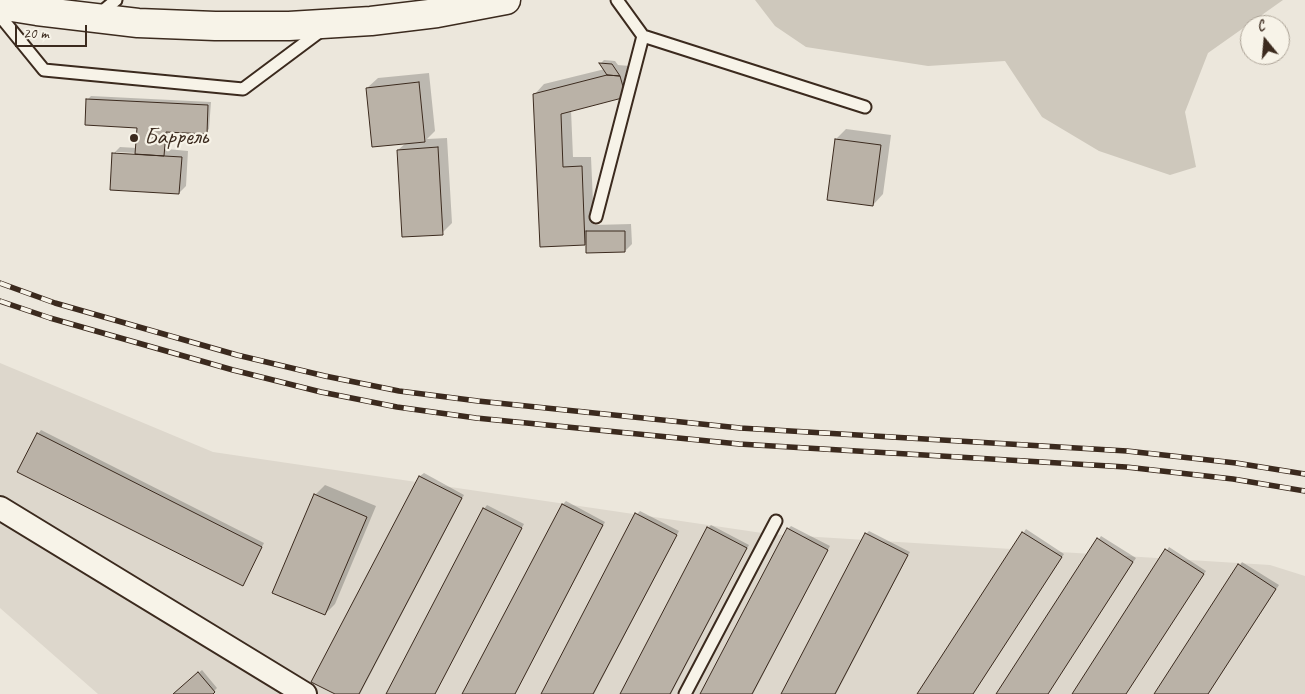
<!DOCTYPE html>
<meta charset="utf-8">
<style>
body{margin:0}
#map{position:relative;width:1305px;height:694px;overflow:hidden;background:#ece7dc;font-family:Caveat,sans-serif}
canvas{display:block}
.north{position:absolute;left:1240px;top:15px;width:50px;height:50px;box-sizing:border-box;background:#f7f3e8;border:1px solid #aca397;border-radius:50%;rotate:343deg;font-size:14px;font-weight:700;line-height:20px;text-align:center;color:#3b2a1e}
.north::after{content:'';display:block;margin:auto;width:18px;height:22px;background:#3b2a1e;clip-path:polygon(50% 0,100% 100%,50% 72%,0 100%)}
.scale{position:absolute;left:15px;top:25px;width:72px;height:22px;box-sizing:border-box;border:2px solid #3b2a1e;border-top:0;padding-left:6px;font-size:15px;line-height:18px;white-space:nowrap;color:#3b2a1e;-webkit-text-stroke:4px #f7f3e8;paint-order:stroke}
</style>
<div id="map">
<canvas width="1305" height="694"></canvas>
<div class="north">С</div>
<div class="scale">20 m</div>
</div>
<script>
const g = document.querySelector('canvas').getContext('2d');
g.lineJoin = 'round';
function paint(path, color) {
  g.fillStyle = color;
  g.fill(path, 'evenodd');
}
function poly(rows) {
  const path = new Path2D();
  for (const r of rows) {
    path.moveTo(r[0], r[1]);
    for (let i = 2; i < r.length; i += 2) path.lineTo(r[i], r[i + 1]);
  }
  return path;
}
function trace(path, color, width, dash) {
  g.strokeStyle = color;
  g.lineWidth = width;
  g.lineCap = dash ? 'butt' : 'round';
  g.setLineDash(dash || []);
  g.stroke(path);
}
function label(font, color, halo, rows, align = 'center') {
  g.font = font + ' Caveat,sans-serif';
  g.lineWidth = 4.5;
  g.setLineDash([]);
  g.textBaseline = 'middle';
  g.strokeStyle = halo;
  g.fillStyle = color;
  for (const [text, x, y, turn = 0] of rows) {
    g.save();
    g.translate(x, y);
    g.rotate((+turn || 0) * Math.PI / 180);
    g.textAlign = isNaN(turn) ? turn : align;
    if (halo) g.strokeText(text, 0, 0);
    g.fillText(text, 0, 0);
    g.restore();
  }
}
paint(poly([
 [0,363,213,452,769,534,1270,565,1305,576,1305,694,98,694,0,608]
]), '#ddd7cc');
paint(poly([
 [755,0,1283,0,1208,53,1185,112,1196,167,1170,175,1099,151,1042,117,1005,61,928,66,806,47,775,26]
]), '#cec8bc');
paint(poly([
 [604,60,615,61,618,65,630,66,635,86,571,110,573,157,591,157,594,225,631,224,632,244,625,251,587,241,585,244,534,95,544,84,605,69,601,63],
 [429,73,435,131,427,139,447,138,452,223,442,233,398,150,406,143,367,88,378,78],
 [91,96,211,102,209,129,206,132,168,131,167,149,188,151,186,186,179,193,114,153,120,147,137,148,138,126,88,99],
 [116,152,136,153,136,156,116,154],
 [846,129,891,135,883,194,873,205,836,139],
 [41,430,264,543,245,581,242,584,38,434],
 [424,473,464,495,360,694,338,694,313,681,420,476],
 [325,485,376,506,335,604,325,614,315,495],
 [566,501,605,522,515,694,463,694,563,504],
 [487,505,524,524,435,694,387,694,484,509],
 [640,511,679,531,594,694,542,694,637,514],
 [711,525,749,545,671,694,621,694,708,528],
 [791,526,830,546,753,694,702,694,788,529],
 [1026,529,1064,554,973,694,918,694],
 [869,531,910,552,836,694,782,694,866,534],
 [1101,536,1136,558,1047,694,997,694],
 [1169,547,1206,571,1125,694,1073,694],
 [1242,562,1279,585,1208,694,1155,694],
 [202,670,217,688,211,694,174,694]
]), '#0003');
const building = poly([
 [599,63,612,64,620,76,607,75,599,63],
 [607,75,620,76,626,97,561,114,563,167,582,166,585,245,540,247,533,94,607,75],
 [419,82,425,142,372,147,366,88,419,82],
 [86,99,208,105,207,134,166,132,164,156,135,154,137,128,85,125,86,99],
 [835,139,881,145,873,206,827,200,835,139],
 [438,147,443,235,402,237,397,150,438,147],
 [112,153,182,157,179,194,110,190,112,153],
 [586,231,625,231,625,252,586,253,586,231],
 [37,433,262,547,243,586,17,472,37,433],
 [419,476,462,498,359,694,335,694,311,682,419,476],
 [314,494,367,517,325,615,272,593,314,494],
 [562,504,603,525,515,694,462,694,562,504],
 [483,508,522,528,435,694,386,694,483,508],
 [635,513,677,535,593,694,541,694,635,513],
 [707,527,747,548,670,694,620,694,707,527],
 [787,528,828,550,752,694,700,694,787,528],
 [1022,532,1062,557,973,694,917,694,1022,532],
 [865,533,908,555,835,694,781,694,865,533],
 [1097,538,1133,562,1048,694,996,694,1097,538],
 [1165,549,1204,574,1126,694,1072,694,1165,549],
 [1238,564,1276,589,1208,694,1154,694,1238,564],
 [198,672,215,692,213,694,173,694,198,672]
]);
paint(building, '#bab2a7');
trace(building, '#3b2a1e', 1);
const service = poly([
 [617,0,643,36,865,107],
 [98,15,116,0],
 [0,16,44,70,243,89,322,30],
 [596,217,643,36],
 [685,694,776,521]
]);
const minor = poly([
 [0,508,305,694]
]);
const trunk = poly([
 [0,5,37,11,138,23,215,26,289,26,371,21,437,13,506,0]
]);
trace(service, '#3b2a1e', 15);
trace(minor, '#3b2a1e', 26);
trace(trunk, '#3b2a1e', 31);
trace(service, '#f7f3e8', 11);
trace(minor, '#f7f3e8', 22);
trace(trunk, '#f7f3e8', 28);
const rail = poly([
 [0,283,55,303,237,355,325,376,399,391,478,401,740,428,1127,451,1236,463,1305,474],
 [0,301,50,318,233,370,321,392,397,407,476,418,739,444,1126,467,1233,479,1305,491]
]);
trace(rail, '#3b2a1e', 5.5);
trace(rail, '#f7f3e8', 4, [11]);
for (const [x, y, r, color] of [
 [134,138,5,"#3b2a1e"]
]) {
  const dot = new Path2D();
  dot.arc(x, y, r, 0, 2 * Math.PI);
  g.fillStyle = color;
  g.fill(dot);
  trace(dot, '#f7f3e8', 2);
}
label('24px', '#3b2a1e', '#f7f3e8', [
 ["Баррель",144,138]
], 'left');
</script>
